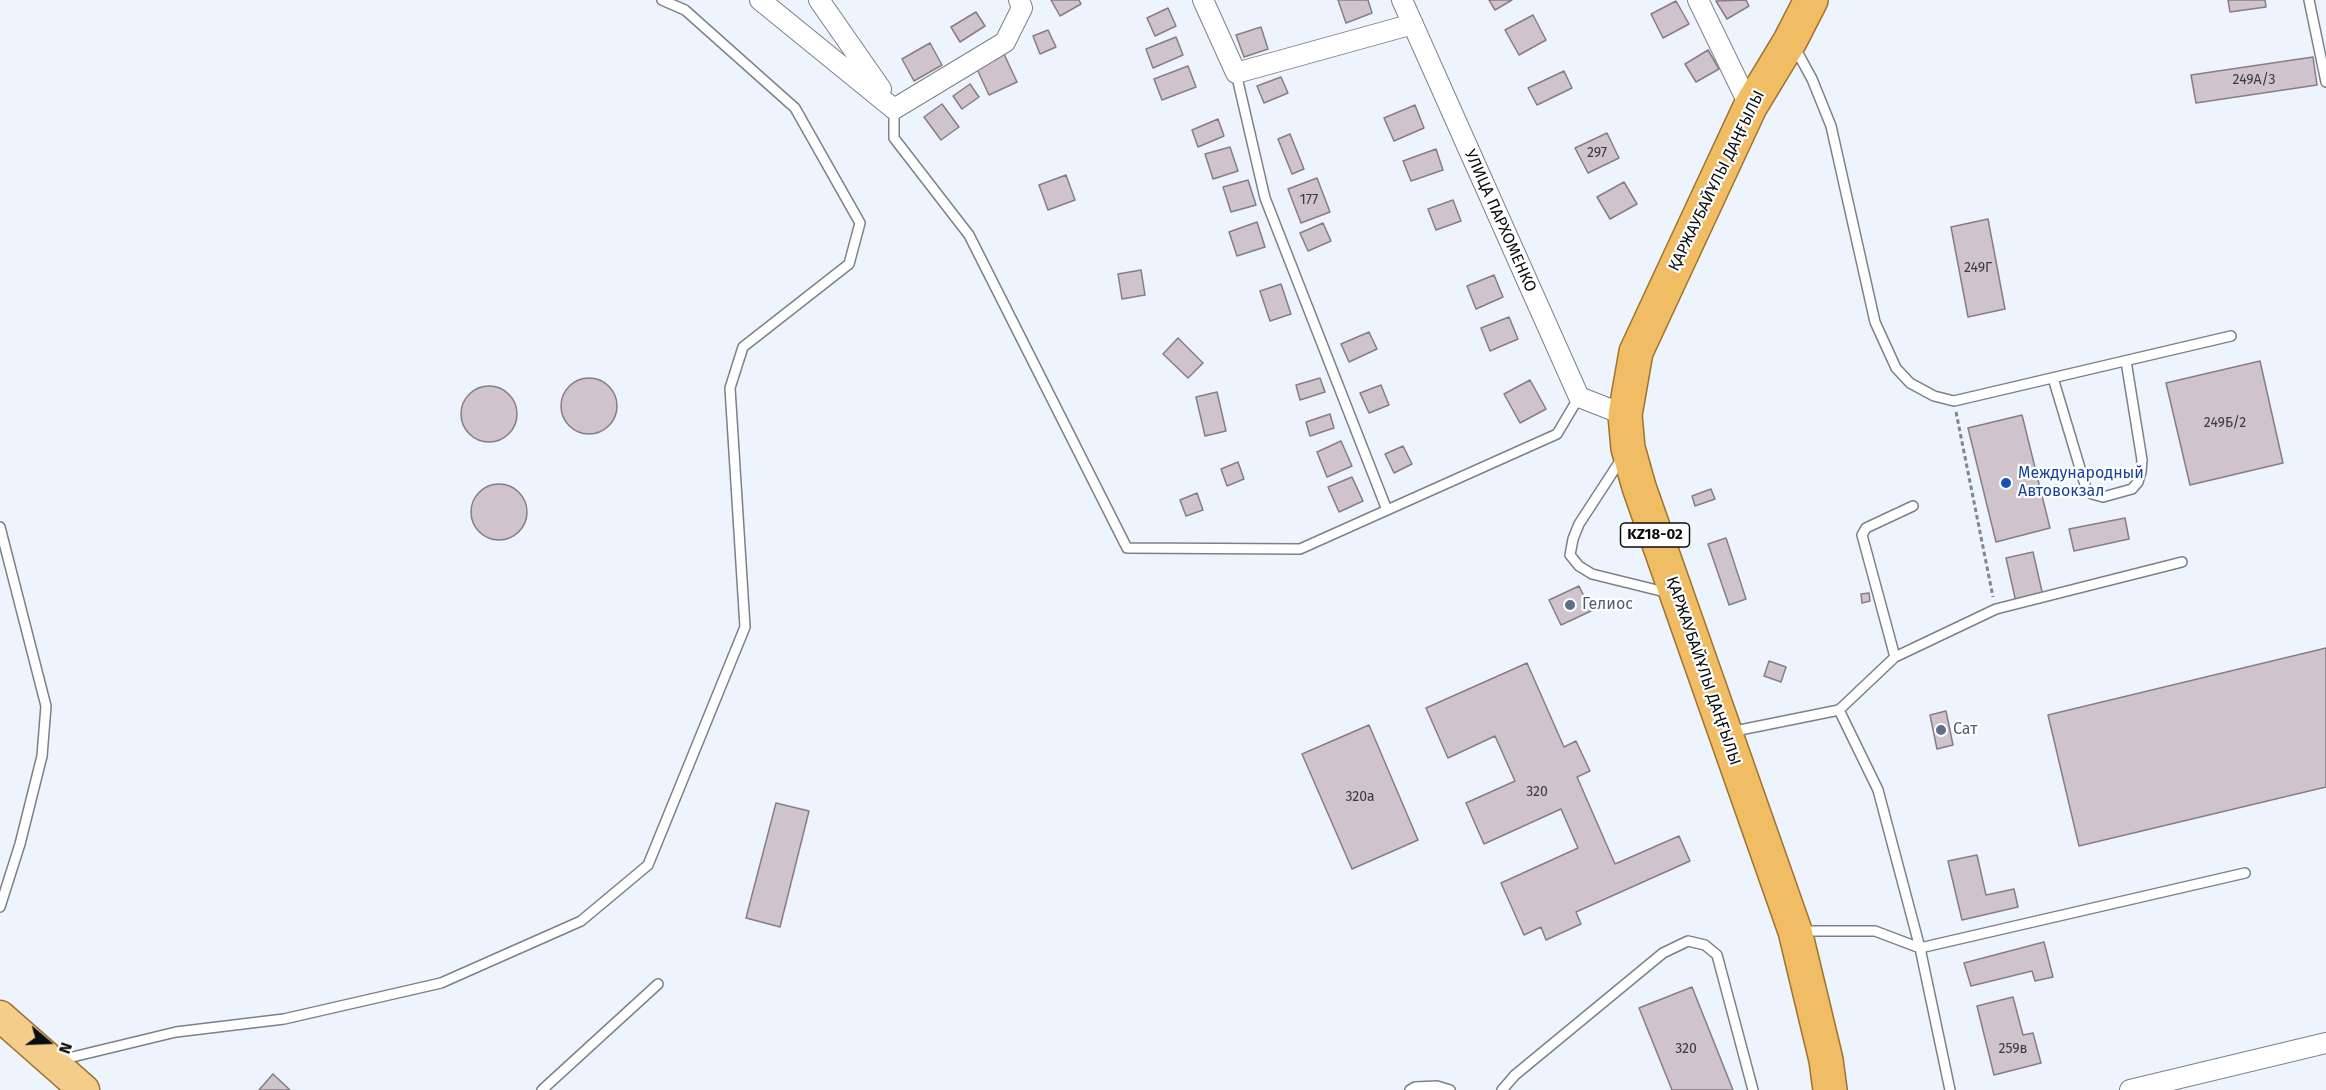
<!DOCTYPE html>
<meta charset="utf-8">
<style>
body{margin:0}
#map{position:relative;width:2326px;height:1090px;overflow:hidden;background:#eef4fe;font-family:"Fira Sans",sans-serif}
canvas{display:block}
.north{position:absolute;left:18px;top:1012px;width:60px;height:60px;-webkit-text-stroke:4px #fff;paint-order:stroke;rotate:109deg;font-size:16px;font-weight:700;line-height:24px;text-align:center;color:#0a0c0f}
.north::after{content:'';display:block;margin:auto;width:21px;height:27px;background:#0a0c0f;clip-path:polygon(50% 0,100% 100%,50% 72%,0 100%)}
</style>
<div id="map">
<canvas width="2326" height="1090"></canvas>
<div class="north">N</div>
</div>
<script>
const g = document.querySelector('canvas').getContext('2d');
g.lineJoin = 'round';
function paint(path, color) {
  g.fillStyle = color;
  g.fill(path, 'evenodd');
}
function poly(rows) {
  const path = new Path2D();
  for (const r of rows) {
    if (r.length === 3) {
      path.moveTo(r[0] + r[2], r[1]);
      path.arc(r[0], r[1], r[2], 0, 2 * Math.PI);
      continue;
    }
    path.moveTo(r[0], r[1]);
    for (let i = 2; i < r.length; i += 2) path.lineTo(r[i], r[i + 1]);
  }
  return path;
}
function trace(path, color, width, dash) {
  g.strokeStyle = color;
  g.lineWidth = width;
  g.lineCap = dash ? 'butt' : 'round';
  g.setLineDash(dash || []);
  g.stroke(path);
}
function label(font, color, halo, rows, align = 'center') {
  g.font = font + ' "Fira Sans",sans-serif';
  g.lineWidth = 4.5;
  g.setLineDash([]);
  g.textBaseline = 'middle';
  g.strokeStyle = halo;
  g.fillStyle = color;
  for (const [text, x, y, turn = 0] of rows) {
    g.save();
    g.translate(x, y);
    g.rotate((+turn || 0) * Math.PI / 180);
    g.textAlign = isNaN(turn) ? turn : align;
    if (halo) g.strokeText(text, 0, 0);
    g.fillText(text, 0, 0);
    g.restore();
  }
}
const building = poly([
 [1051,0,1079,0,1081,4,1060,16,1051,0],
 [1338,0,1368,0,1372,13,1346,23,1338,0],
 [1489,0,1512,0,1495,10,1489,0],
 [1746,0,1749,6,1727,19,1716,1,1746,0],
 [2228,0,2265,0,2266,7,2230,12,2228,0],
 [1676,1,1689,24,1663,38,1651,14,1676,1],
 [1168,8,1176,26,1155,36,1147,18,1168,8],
 [976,12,985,26,960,42,951,27,976,12],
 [1533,15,1546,40,1519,55,1505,30,1533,15],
 [1261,27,1268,49,1244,57,1236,35,1261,27],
 [1048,30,1056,47,1040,54,1033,36,1048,30],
 [1176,37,1183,55,1153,68,1146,49,1176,37],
 [930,43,942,65,914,81,902,59,930,43],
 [1708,50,1719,69,1696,82,1685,64,1708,50],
 [1004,54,1017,82,989,95,976,67,1004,54],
 [2313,57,2317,85,2196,103,2191,75,2313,57],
 [1188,66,1196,87,1162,100,1154,79,1188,66],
 [1564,71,1572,88,1537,105,1528,88,1564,71],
 [1281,77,1288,93,1264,103,1257,86,1281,77],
 [970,84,979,97,962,109,953,96,970,84],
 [942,104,959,127,941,140,924,117,942,104],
 [1415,105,1424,128,1394,141,1384,118,1415,105],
 [1218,119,1224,136,1198,147,1192,130,1218,119],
 [1607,133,1619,158,1588,173,1575,148,1607,133],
 [1290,134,1304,169,1292,174,1278,139,1290,134],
 [1230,147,1238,171,1213,179,1205,154,1230,147],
 [1436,149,1443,170,1411,181,1403,161,1436,149],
 [1066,175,1075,200,1048,210,1039,185,1066,175],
 [1317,178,1330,212,1301,223,1288,189,1317,178],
 [1248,180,1256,205,1231,212,1223,187,1248,180],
 [1624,182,1637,204,1610,219,1597,197,1624,182],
 [1453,200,1461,221,1436,230,1428,209,1453,200],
 [1988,219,2005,309,1968,317,1951,227,1988,219],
 [1257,222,1265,247,1237,256,1229,232,1257,222],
 [1323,223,1331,241,1308,251,1300,233,1323,223],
 [1141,270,1145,295,1122,299,1118,274,1141,270],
 [1494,275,1503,297,1476,309,1467,286,1494,275],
 [1281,284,1291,314,1270,321,1260,291,1281,284],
 [1509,317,1518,339,1490,351,1481,328,1509,317],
 [1369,332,1377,349,1349,362,1341,344,1369,332],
 [1178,338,1203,363,1188,378,1163,354,1178,338],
 [2260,361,2283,463,2190,485,2166,383,2260,361],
 [589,406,28],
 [1320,378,1325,392,1300,400,1296,385,1320,378],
 [1530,380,1546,409,1520,423,1504,394,1530,380],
 [1381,385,1389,405,1369,413,1360,393,1381,385],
 [489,414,28],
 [1217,392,1226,431,1205,436,1196,397,1217,392],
 [1330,414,1334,428,1310,436,1306,422,1330,414],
 [2022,415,2050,528,1996,542,1968,428,2022,415],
 [1341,441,1352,466,1327,477,1317,452,1341,441],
 [1403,446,1412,464,1394,473,1385,454,1403,446],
 [1238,462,1244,479,1227,486,1221,469,1238,462],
 [1352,477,1363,501,1339,512,1328,487,1352,477],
 [499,512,28],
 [1711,489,1715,499,1695,506,1692,496,1711,489],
 [1197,493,1203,510,1186,516,1180,500,1197,493],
 [2125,518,2129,539,2074,551,2069,529,2125,518],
 [1726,538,1746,599,1729,605,1708,544,1726,538],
 [2033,552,2043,596,2016,602,2006,558,2033,552],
 [1579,586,1591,611,1561,625,1549,600,1579,586],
 [1869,593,1870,601,1862,603,1861,594,1869,593],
 [2326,648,2326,787,2079,846,2048,715,2326,648],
 [1769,661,1786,667,1781,682,1764,676,1769,661],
 [1527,663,1564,747,1576,741,1590,771,1577,777,1615,864,1679,836,1690,861,1576,912,1581,924,1546,940,1541,927,1524,935,1501,883,1578,848,1561,809,1484,844,1466,803,1515,781,1495,736,1448,758,1426,708,1527,663],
 [1946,711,1953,745,1937,749,1930,715,1946,711],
 [1369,725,1418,840,1352,869,1302,754,1369,725],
 [776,803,809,811,780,927,746,918,776,803],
 [1977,855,1986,895,2014,889,2018,907,1962,920,1948,861,1977,855],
 [2044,942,2053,977,2035,981,2032,971,1971,986,1964,963,2044,942],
 [1692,987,1733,1090,1672,1090,1639,1008,1692,987],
 [2013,997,2023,1035,2033,1033,2041,1063,1994,1075,1977,1006,2013,997],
 [273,1074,290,1090,259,1090,273,1074]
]);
paint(building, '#cfc4cb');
trace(building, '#877d83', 1.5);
const service = poly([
 [2309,0,2326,82],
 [1795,48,1812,79,1831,126,1875,322,1896,368,1910,383,1934,396,1954,401,2231,336],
 [1236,73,1265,198,1387,510],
 [894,109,894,138,969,235,1127,548,1300,549,1557,434,1579,397],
 [2053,378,2086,488,2092,494,2103,497,2132,489,2138,482,2141,472,2142,460,2126,361],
 [1622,458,1579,524,1573,539,1570,555,1579,566,1592,574,1669,593],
 [0,527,46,706,42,756,20,844,0,907],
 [1895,657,1862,535,1866,528,1913,506],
 [1839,710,1878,790,1920,948,1950,1090],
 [1730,732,1839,710,1895,657,1996,609,2182,562],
 [1800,931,1875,931,1920,948,2245,873],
 [60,1060,176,1032,284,1019,441,983,581,921,648,865,745,627,730,388,743,347,849,264,860,223,795,108,685,10,662,0],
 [542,1090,658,984],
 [1410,1090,1415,1087,1437,1086,1450,1090],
 [1502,1090,1515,1075,1663,953,1688,941,1705,945,1717,955,1753,1090]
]);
const minor = poly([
 [760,0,894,109],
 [819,0,881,89],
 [1203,0,1236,73,1413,24],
 [1402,0,1579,397,1625,415],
 [1698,0,1750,107],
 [894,109,1005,42,1022,8,1019,0],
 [2130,1090,2326,1043]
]);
const primary = poly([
 [0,1016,84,1090]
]);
const trunk = poly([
 [1811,0,1790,41,1750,107,1636,352,1625,415,1628,448,1639,487,1795,931,1826,1060,1830,1090]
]);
trace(service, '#7b818a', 12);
trace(minor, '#7b818a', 22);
trace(primary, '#9e732e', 33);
trace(trunk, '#9e732e', 36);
trace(poly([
 [1956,412,1993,597]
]), '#81868c', 3, [4.5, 3]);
trace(service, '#fff', 9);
trace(minor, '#fff', 20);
trace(primary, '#f4cd8b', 30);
trace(trunk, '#f0bc64', 33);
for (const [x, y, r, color] of [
 [2006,483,6,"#1a4fb4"],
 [1570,605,6,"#5c6f8a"],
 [1941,730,6,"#5c6f8a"]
]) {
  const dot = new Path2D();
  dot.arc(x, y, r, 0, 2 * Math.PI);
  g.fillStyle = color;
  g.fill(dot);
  trace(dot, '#fff', 2);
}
label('14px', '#3b3a3e', null, [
 ["249А/3",2254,80],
 ["297",1597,153],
 ["177",1309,200],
 ["249Г",1978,268],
 ["249Б/2",2225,423],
 ["320",1537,792],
 ["320а",1360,797],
 ["320",1686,1049],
 ["259в",2013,1049]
]);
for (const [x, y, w] of [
 [1655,535,69]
]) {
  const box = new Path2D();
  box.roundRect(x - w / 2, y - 12, w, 24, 4.5);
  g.fillStyle = '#fff';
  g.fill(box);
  trace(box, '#0a0c0f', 1.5);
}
label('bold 15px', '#0a0c0f', null, [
 ["KZ18-02",1655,535]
]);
label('16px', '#0a0c0f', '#fff', [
 ["ҚАРЖАУБАЙҰЛЫ ДАҢҒЫЛЫ",1717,181,-64],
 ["УЛИЦА ПАРХОМЕНКО",1500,221,66],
 ["ҚАРЖАУБАЙҰЛЫ ДАҢҒЫЛЫ",1703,671,71]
]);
label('16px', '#164399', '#fff', [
 ["Международный",2018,474],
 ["Автовокзал",2018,492]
], 'left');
label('16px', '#4e5e75', '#fff', [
 ["Гелиос",1582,605],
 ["Сат",1953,730]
], 'left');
</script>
